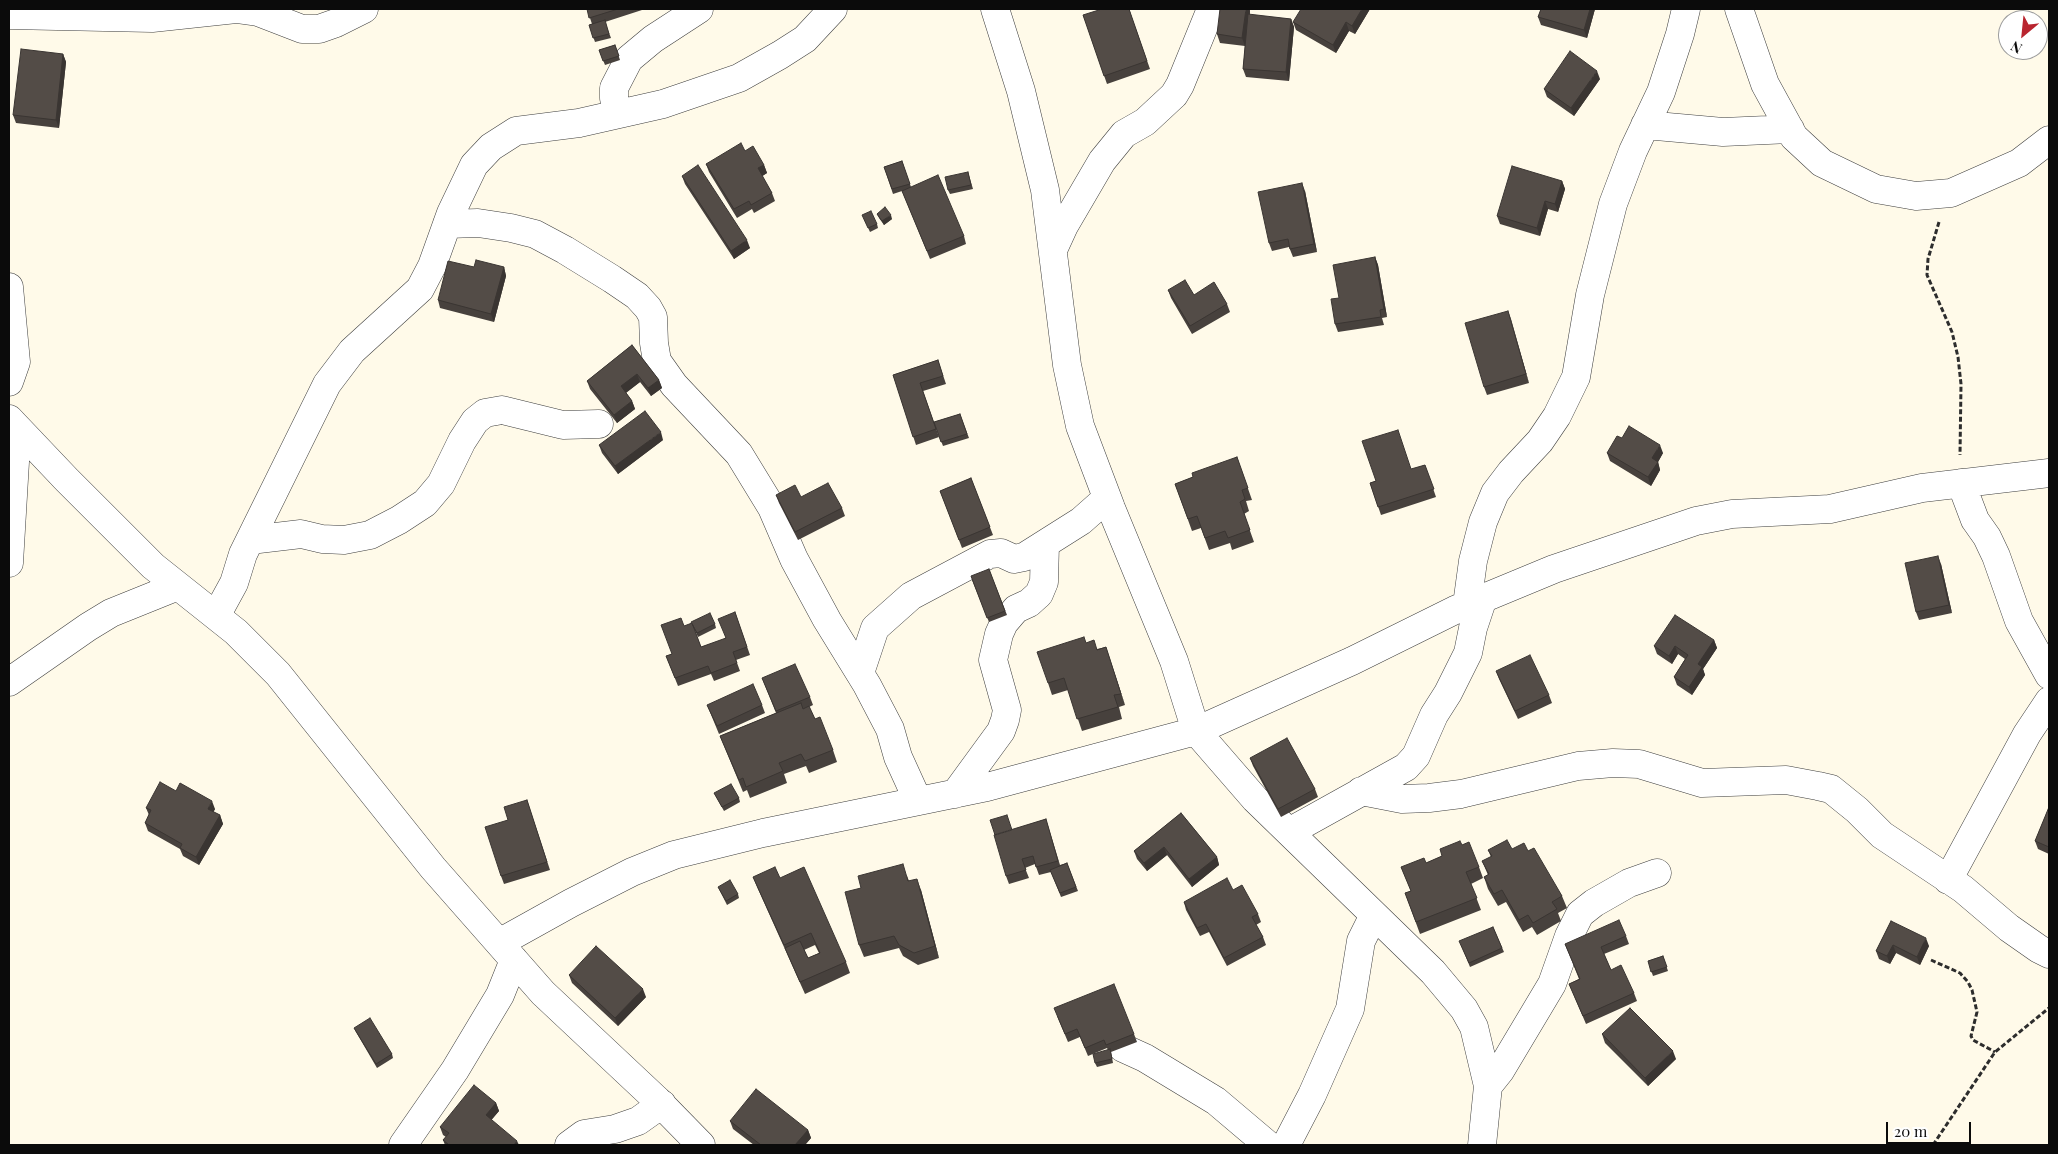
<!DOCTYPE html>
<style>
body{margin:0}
#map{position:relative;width:2058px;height:1154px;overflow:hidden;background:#fffae9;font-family:"Playfair Display",serif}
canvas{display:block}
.frame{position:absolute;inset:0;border:10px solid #0b0b0b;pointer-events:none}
.north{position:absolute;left:1998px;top:10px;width:50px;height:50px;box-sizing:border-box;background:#fff;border:1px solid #9d9d9d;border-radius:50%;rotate:208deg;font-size:14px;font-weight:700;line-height:20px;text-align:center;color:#0b0b0b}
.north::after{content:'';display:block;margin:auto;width:18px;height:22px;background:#b9252f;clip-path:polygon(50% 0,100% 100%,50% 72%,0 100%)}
.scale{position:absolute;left:1886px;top:1122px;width:85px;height:22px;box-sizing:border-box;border:2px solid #0b0b0b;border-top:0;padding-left:6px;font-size:15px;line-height:18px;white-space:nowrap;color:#0b0b0b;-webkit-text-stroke:4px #fff;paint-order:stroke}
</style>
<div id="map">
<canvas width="2058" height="1154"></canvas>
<div class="frame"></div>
<div class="north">N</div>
<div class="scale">20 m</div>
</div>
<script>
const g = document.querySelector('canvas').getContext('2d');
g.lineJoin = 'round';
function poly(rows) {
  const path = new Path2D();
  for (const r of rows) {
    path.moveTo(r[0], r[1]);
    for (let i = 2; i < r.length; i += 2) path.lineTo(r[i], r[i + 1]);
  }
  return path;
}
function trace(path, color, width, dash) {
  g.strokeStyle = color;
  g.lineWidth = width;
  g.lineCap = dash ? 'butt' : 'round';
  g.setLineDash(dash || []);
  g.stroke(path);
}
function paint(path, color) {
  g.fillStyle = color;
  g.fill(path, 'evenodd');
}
const street = poly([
 [995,9,1021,91,1045,190,1067,365,1080,426,1111,508,1174,661,1196,731,1255,799,1433,972,1464,1009,1474,1027,1488,1086,1482,1145],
 [1739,9,1765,84,1794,137,1822,163,1876,189,1916,196,1951,193,2019,163,2049,140],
 [9,15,152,18,236,9,258,12,302,29,319,29,336,23,364,9],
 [618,114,614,98,614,88,629,59,653,39,699,9],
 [1645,125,1723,132,1790,129],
 [447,224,478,223,511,228,535,234,565,250,612,279,637,296,648,308,653,317,654,343,657,361,674,385,739,454,772,508,794,559,827,620,867,685,890,729,898,757,918,801],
 [1053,250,1064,226,1102,161,1124,134,1145,122,1174,95,1180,85,1211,9],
 [9,287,16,362,9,382],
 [9,419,67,480,153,566,236,632,278,674,433,868,543,993,657,1100,701,1145],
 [1961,483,1975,520,1987,537,1996,556,2019,621,2049,675],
 [250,540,301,534,322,539,344,540,370,535,399,520,425,503,441,484,462,441,475,421,485,413,502,410,563,425,599,424],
 [9,563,17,428],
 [1467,605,1473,561,1483,522,1495,493,1511,472,1540,441,1557,416,1576,377,1590,295,1613,204,1633,151,1661,92,1680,34,1686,9],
 [216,616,234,583,243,554,327,384,352,351,420,289,432,266,451,213,474,165,491,147,516,131,579,123,663,104,739,78,780,55,805,39,833,9],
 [860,673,875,628,911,596,990,554,1001,553,1014,559,1024,557,1081,521,1107,498],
 [9,682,88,627,111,613,178,586],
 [1361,791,1402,799,1429,798,1461,794,1578,766,1613,763,1639,764,1702,783,1786,780,1818,786,1831,789,1857,810,1882,835,1963,889,2009,928,2039,949,2049,954],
 [955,794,1001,731,1005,720,1007,710,993,660,999,634,1004,623,1016,609,1029,603,1039,594,1044,582,1045,544],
 [1289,832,1406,767,1416,756,1434,715,1448,693,1468,653,1473,628,1483,598],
 [1948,880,2027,734,2049,701],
 [499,943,571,903,632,872,674,855,763,833,987,787,1196,731,1352,661,1455,610,1554,569,1696,521,1732,514,1830,509,1922,488,2049,473],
 [1123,1048,1145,1058,1216,1101,1268,1145],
 [1488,1086,1500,1071,1552,984,1569,936,1580,914,1594,903,1629,883,1657,873],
 [403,1145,455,1070,500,995,514,960],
 [569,1145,584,1134,615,1129,638,1121,662,1104],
 [1286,1145,1312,1095,1350,1009,1361,941,1374,915]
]);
trace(street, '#3e3e3e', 29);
trace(poly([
 [1939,222,1928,259,1927,275,1952,332,1958,357,1961,384,1960,455],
 [1931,960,1960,973,1968,982,1972,990,1977,1012,1971,1036,1973,1040,1995,1052],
 [1933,1145,1995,1052,2049,1008]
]), '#2d2d2d', 3, [5, 2.5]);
trace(street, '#fff', 28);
paint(poly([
 [587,9,641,9,642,10,605,22,611,38,595,42,589,25,592,24],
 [1129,9,1150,69,1107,84,1083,15],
 [1370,9,1355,34,1349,31,1336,53,1296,30,1293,22],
 [1541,9,1595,9,1587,38,1541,25,1538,17],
 [1250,10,1250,15,1291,19,1294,27,1289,81,1246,77,1243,69,1245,46,1220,43,1217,34],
 [615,45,620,60,605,65,599,50],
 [63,54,66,62,59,128,16,123,13,115],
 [1600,79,1574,116,1547,97,1544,89],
 [745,151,764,165,767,173,762,176,772,193,775,201,754,213,752,209,737,218,709,172,706,164],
 [902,161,911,187,964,236,966,244,930,259,902,191,893,194,884,167],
 [968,172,973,189,950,194,948,190],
 [682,176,750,248,734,259,685,184],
 [1562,181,1565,189,1558,212,1548,209,1540,236,1500,224,1497,216],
 [1305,191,1317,252,1293,257,1289,247,1272,251,1269,243],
 [877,214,892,219,884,225,879,218],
 [864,219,877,224,878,228,870,232],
 [1375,257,1378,265,1387,317,1382,318,1384,325,1338,332,1335,324,1339,298],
 [474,267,504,267,506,276,494,322,440,308,438,300],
 [1168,290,1194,295,1227,304,1230,312,1192,334,1171,298],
 [1508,311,1529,383,1487,395,1484,387],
 [632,345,659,380,662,388,651,396,640,382,626,393,632,401,635,409,617,423,590,389,587,381],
 [938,360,946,384,923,391,939,437,916,445,893,375],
 [960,414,969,438,943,446,934,422],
 [1622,438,1663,453,1658,462,1660,470,1651,486,1610,461,1607,453],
 [663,440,618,474,602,453,599,445],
 [1237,457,1252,500,1246,501,1249,511,1244,514,1254,542,1232,550,1230,543,1209,550,1201,528,1192,531,1175,484,1193,477],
 [1425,465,1436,497,1381,515,1370,483],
 [971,478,993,535,962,548,940,491],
 [776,495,801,497,842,508,845,516,798,540,779,503],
 [1941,564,1952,613,1919,620,1916,612],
 [989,569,1007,615,989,622,972,580],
 [735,612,750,655,736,660,740,671,714,681,711,674,678,686,666,656,672,654,684,626,715,624,716,628,698,637,693,626,701,647,725,639],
 [1714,640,1717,648,1703,669,1705,675,1692,695,1677,685,1674,677,1685,659,1678,654,1672,664,1657,654,1654,646],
 [1086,643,1097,649,1106,647,1125,705,1119,707,1122,719,1082,731,1068,690,1052,695,1048,683],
 [1496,671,1549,695,1552,703,1518,719,1499,679],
 [762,678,810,697,813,705,809,707,815,719,833,750,837,762,809,773,806,766,784,774,787,783,750,798,747,790,743,792,720,736,776,713],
 [707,705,762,705,765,713,719,734],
 [1250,758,1315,789,1318,797,1281,817,1253,766],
 [176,791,215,809,213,812,220,815,223,824,199,865,183,856,180,849,148,831,145,823,149,815,146,808],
 [714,793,739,798,740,802,724,811],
 [527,800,550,870,504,884,501,876,508,820],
 [2049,807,2049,854,2038,849,2035,841],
 [1181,813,1217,857,1219,865,1192,887,1167,855,1147,871,1137,859,1134,851],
 [1046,819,1060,865,1067,863,1078,891,1061,897,1051,872,1039,875,1035,864,1025,868,1029,878,1009,884,1006,876,1012,830],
 [1462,845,1479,867,1483,878,1471,884,1481,910,1420,934,1405,893,1411,891,1401,867,1426,863,1442,856],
 [1512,849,1528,851,1562,896,1567,908,1558,913,1561,921,1537,935,1532,927,1523,932,1506,902,1498,906,1488,889,1484,877,1488,875,1482,861,1491,857,1488,850],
 [907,876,909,881,921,890,939,958,918,965,903,956,899,948,864,957,859,945],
 [753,877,780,878,846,962,850,973,805,994,758,889],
 [815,945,819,953,808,958,804,950],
 [718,887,738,894,739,898,727,905],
 [1233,890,1258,914,1261,922,1256,925,1263,937,1266,945,1227,966,1209,932,1200,936,1186,910,1184,902],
 [1891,921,1929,946,1920,965,1896,953,1890,964,1879,959,1876,951],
 [1493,927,1504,952,1470,967,1461,945],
 [1626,936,1629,944,1604,954,1611,970,1634,993,1637,1001,1586,1024,1569,984,1579,979,1565,944],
 [1663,956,1668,971,1653,976,1648,961],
 [569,975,646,997,618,1026,572,983],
 [1057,1016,1134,1034,1137,1042,1111,1052,1113,1063,1097,1067,1095,1063,1108,1050,1107,1048,1088,1056,1080,1037,1068,1042],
 [354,1028,392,1054,393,1058,377,1068,356,1032],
 [1602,1034,1676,1059,1648,1086,1605,1043],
 [496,1103,499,1111,491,1120,519,1145,445,1145,443,1140,446,1137,443,1135,440,1127],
 [730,1121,808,1130,811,1138,805,1145,754,1145,733,1129]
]), '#47413d');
paint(poly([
 [1246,9,1250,9,1250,10,1245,46,1242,38],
 [1362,9,1370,9,1355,34,1352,26],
 [1590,9,1595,9,1587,38,1584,30],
 [1291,19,1294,27,1289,81,1286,72],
 [1346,22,1349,31,1336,53,1333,45],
 [63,54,66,62,59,128,56,120],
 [1597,71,1600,79,1574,116,1571,108],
 [764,165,767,173,761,177,758,168],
 [1562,181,1565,189,1558,212,1555,204],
 [1302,183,1305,191,1317,252,1314,244],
 [1545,201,1548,209,1540,236,1537,228],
 [891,215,892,219,884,225,882,221],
 [747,240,750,248,734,259,731,251],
 [1375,257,1378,265,1387,317,1384,309],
 [504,267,506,276,494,322,491,314],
 [1508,311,1511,319,1529,383,1526,374],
 [637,374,640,382,624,394,621,386],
 [659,380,662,388,651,396,648,388],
 [632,401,635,409,617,423,614,415],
 [661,432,663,440,618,474,615,466],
 [1660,445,1663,453,1658,462,1660,470,1651,486,1648,477,1652,458],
 [1938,556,1941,564,1952,613,1949,605],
 [1714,640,1717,648,1703,669,1705,675,1692,695,1689,687,1698,664],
 [1675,646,1678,654,1672,664,1669,656],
 [1106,647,1110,659,1125,705,1121,694],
 [212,801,215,809,211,817,208,809],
 [220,815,223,824,199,865,196,857],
 [1164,847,1167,855,1147,871,1144,863],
 [1217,857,1219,865,1192,887,1189,879],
 [917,879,921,890,939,958,935,946],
 [1926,938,1929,946,1920,965,1917,957],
 [1893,945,1896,953,1890,964,1887,956],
 [643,989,646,997,618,1026,615,1018],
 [1673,1051,1676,1059,1648,1086,1645,1078],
 [496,1103,499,1111,489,1123,486,1115],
 [808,1130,811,1138,805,1145,795,1145],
 [517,1141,519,1145,514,1145]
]), '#3a3532');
const building = poly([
 [587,9,618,9,589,18,587,9],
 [1102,9,1129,9,1147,61,1104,76,1083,15,1102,9],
 [1220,9,1246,9,1242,38,1217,34,1220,9],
 [1301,9,1362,9,1352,26,1346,22,1333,45,1293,22,1301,9],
 [1541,9,1590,9,1584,30,1538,17,1541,9],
 [1248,14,1291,19,1286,72,1243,69,1248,14],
 [605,20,609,34,593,38,589,25,605,20],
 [615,45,619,56,603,61,599,50,615,45],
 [21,49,63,54,56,120,13,115,21,49],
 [1570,51,1597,71,1571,108,1544,89,1570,51],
 [741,143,745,151,753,146,764,165,758,168,772,193,751,205,749,201,734,209,706,164,741,143],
 [902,161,910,184,892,189,884,167,902,161],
 [698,165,747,240,731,251,682,176,698,165],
 [1512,166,1562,181,1555,204,1545,201,1537,228,1497,216,1512,166],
 [968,172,971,185,948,190,945,177,968,172],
 [938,175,964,236,927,251,902,191,938,175],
 [1302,183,1314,244,1290,249,1288,239,1269,243,1258,192,1302,183],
 [885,207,891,215,882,221,877,214,885,207],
 [871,211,877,224,868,228,862,215,871,211],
 [1375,257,1384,309,1380,310,1381,317,1335,324,1331,299,1339,298,1333,265,1375,257],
 [476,260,504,267,491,314,438,300,448,261,474,267,476,260],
 [1185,280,1194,295,1214,282,1227,304,1190,326,1168,290,1185,280],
 [1508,311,1526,374,1484,387,1465,323,1508,311],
 [632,345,659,380,648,388,637,374,621,386,632,401,614,415,587,381,632,345],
 [938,360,943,376,920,383,936,429,913,437,893,375,938,360],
 [645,411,661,432,615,466,599,445,645,411],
 [960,414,967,434,941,442,934,422,960,414],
 [1629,426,1660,445,1652,458,1658,462,1648,477,1607,453,1617,436,1622,438,1629,426],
 [1398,430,1411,469,1425,465,1434,489,1378,507,1370,483,1376,481,1362,441,1398,430],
 [1237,457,1248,488,1242,490,1245,499,1240,502,1250,530,1228,538,1225,531,1205,538,1197,516,1188,519,1175,484,1193,477,1192,473,1237,457],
 [971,478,990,527,959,540,940,491,971,478],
 [828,483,842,508,795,532,776,495,795,485,801,497,828,483],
 [1938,556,1949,605,1916,612,1905,563,1938,556],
 [989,569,1005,611,987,618,971,576,989,569],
 [735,612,747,647,733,652,737,663,711,673,708,666,675,678,666,656,672,654,661,625,681,618,684,626,692,623,701,647,726,638,718,619,735,612],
 [710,613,715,624,697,633,691,622,710,613],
 [1675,615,1714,640,1698,664,1702,667,1689,687,1674,677,1688,655,1675,646,1669,656,1654,646,1675,615],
 [1084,637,1086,643,1094,640,1097,650,1106,647,1121,694,1114,695,1118,707,1077,719,1064,678,1048,683,1037,652,1084,637],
 [1530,655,1549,695,1515,711,1496,671,1530,655],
 [795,664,810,697,776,711,762,678,795,664],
 [753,684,762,705,717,726,707,705,753,684],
 [801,703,803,709,809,706,815,719,820,717,833,750,805,761,801,754,779,763,783,771,746,787,743,778,739,780,720,736,801,703],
 [1287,738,1315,789,1278,809,1250,758,1287,738],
 [160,782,176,791,180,783,212,801,208,809,220,815,196,857,180,848,182,844,145,823,151,810,146,808,160,782],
 [731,784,739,798,722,807,714,793,731,784],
 [527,800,547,862,501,876,485,827,508,820,504,807,527,800],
 [2049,807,2049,847,2035,841,2049,807],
 [1181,813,1217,857,1189,879,1164,847,1144,863,1134,851,1181,813],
 [1007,815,1012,830,995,835,990,820,1007,815],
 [1046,819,1058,861,1036,867,1033,856,1022,859,1026,870,1006,876,994,835,1046,819],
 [1507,840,1512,849,1524,843,1528,851,1534,848,1562,896,1552,902,1557,909,1533,923,1528,915,1519,920,1502,890,1494,894,1484,877,1489,874,1482,861,1492,856,1488,850,1507,840],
 [1460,841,1462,845,1469,842,1479,867,1466,872,1477,898,1416,922,1405,893,1411,891,1401,867,1424,858,1426,863,1442,856,1440,849,1460,841],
 [1067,863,1076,887,1060,893,1050,870,1067,863],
 [903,864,908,881,917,879,935,946,914,953,899,945,894,936,859,945,845,892,861,888,858,876,903,864],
 [775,867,780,878,804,867,846,962,800,982,785,948,800,941,808,958,820,953,811,933,784,945,753,877,775,867],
 [1227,878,1233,890,1242,885,1258,914,1252,917,1263,937,1224,958,1206,924,1197,928,1184,902,1227,878],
 [730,880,738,894,726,901,718,887,730,880],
 [1619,920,1626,936,1601,947,1611,970,1621,965,1634,993,1583,1016,1569,984,1580,979,1565,944,1619,920],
 [1891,921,1926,938,1917,957,1893,945,1887,956,1876,951,1891,921],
 [1493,927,1502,948,1469,963,1459,941,1493,927],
 [596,946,643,989,615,1018,569,975,596,946],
 [1663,956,1667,967,1651,972,1648,961,1663,956],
 [1114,984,1134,1034,1106,1045,1104,1040,1085,1048,1077,1029,1065,1034,1054,1008,1114,984],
 [1630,1008,1673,1051,1645,1078,1602,1034,1630,1008],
 [370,1018,392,1054,376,1064,354,1028,370,1018],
 [1110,1049,1112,1059,1095,1063,1093,1054,1110,1049],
 [474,1085,496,1103,486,1115,517,1141,514,1145,449,1145,443,1140,449,1133,440,1127,474,1085],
 [756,1089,808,1130,795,1145,761,1145,730,1121,756,1089]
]);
paint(building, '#534c47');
trace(building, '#3a3532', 1);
</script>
